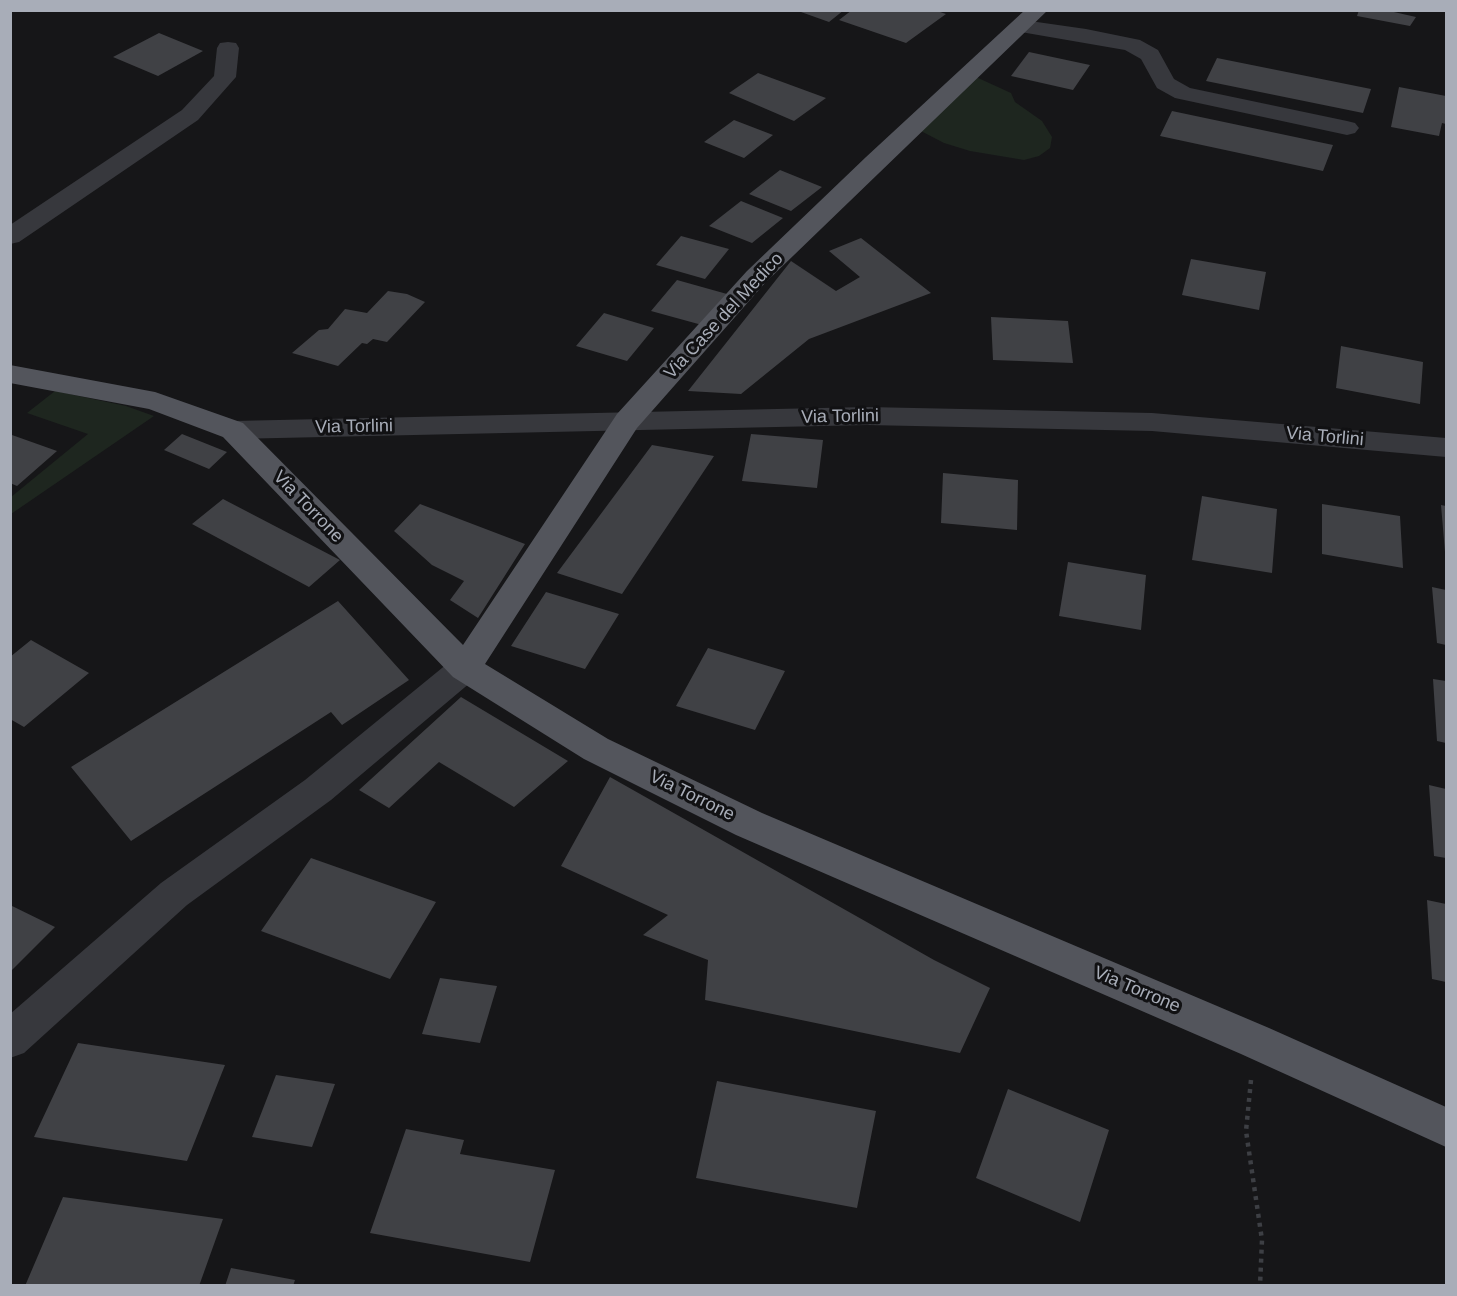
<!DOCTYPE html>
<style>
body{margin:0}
#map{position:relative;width:1457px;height:1296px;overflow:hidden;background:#161618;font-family:Arial,sans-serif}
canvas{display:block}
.frame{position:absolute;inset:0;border:12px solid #a8adb8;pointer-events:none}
</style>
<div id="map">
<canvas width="1457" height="1296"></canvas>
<div class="frame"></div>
</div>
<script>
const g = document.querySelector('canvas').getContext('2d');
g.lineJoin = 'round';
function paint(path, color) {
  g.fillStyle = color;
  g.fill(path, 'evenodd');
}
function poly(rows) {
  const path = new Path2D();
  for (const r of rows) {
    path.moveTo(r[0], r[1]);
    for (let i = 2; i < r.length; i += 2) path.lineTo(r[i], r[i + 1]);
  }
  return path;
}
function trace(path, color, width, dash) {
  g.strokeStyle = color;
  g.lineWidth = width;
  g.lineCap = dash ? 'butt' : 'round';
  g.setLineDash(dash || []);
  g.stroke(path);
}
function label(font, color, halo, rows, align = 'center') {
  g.font = font + ' Arial,sans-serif';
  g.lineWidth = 6;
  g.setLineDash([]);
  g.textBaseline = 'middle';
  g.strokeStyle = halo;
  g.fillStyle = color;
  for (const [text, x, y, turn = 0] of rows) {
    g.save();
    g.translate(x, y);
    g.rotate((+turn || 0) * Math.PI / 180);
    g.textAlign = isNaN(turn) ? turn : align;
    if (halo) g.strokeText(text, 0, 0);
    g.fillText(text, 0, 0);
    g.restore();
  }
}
paint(poly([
 [976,77,1011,93,1015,102,1042,121,1052,137,1050,148,1039,156,1024,160,970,151,944,143,919,130],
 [55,391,126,406,154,416,11,514,11,497,88,434,27,413]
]), '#1e261f');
paint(poly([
 [803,10,844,10,829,22,801,12],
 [852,10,934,10,946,14,906,43,839,20],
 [1359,10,1385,10,1416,17,1410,26,1357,16],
 [159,33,203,51,158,76,113,57],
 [1029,52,1090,65,1073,90,1011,76],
 [1217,58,1371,89,1363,113,1206,81],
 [758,73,796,87,826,98,794,121,729,93],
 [1399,87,1446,96,1446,124,1442,123,1439,136,1391,127],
 [1172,111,1333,145,1323,171,1160,136],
 [734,120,773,135,744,158,704,142],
 [780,170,822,187,791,211,749,194],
 [741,201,783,218,752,243,709,226],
 [681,236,729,249,705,279,656,265],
 [861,238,931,293,809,339,741,394,688,391,791,261,836,291,860,277,829,251],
 [1191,259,1266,272,1259,310,1182,295],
 [677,280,727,294,702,325,651,311],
 [388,291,407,294,425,302,387,342,373,339,367,344,362,343,338,366,292,353,319,330,328,329,345,309,367,313],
 [604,313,654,328,627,361,576,346],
 [991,317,1068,321,1073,363,993,360],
 [1341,346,1423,362,1420,404,1336,388],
 [182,434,227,452,209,469,164,450],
 [751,434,823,440,817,488,742,481],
 [12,435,57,451,17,486,10,483],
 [652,445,714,456,622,594,557,573],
 [943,473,1018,480,1017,530,941,523],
 [1202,496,1277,509,1272,573,1192,560],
 [223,499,340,560,309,587,192,524],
 [420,504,525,544,478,618,450,600,464,581,432,565,394,531],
 [1322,504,1400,516,1403,568,1322,554],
 [1441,505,1446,506,1446,552,1445,552],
 [1068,562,1146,575,1141,630,1059,616],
 [1432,587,1446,590,1446,645,1437,643],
 [546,592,619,614,585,669,511,646],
 [338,601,409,680,342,725,331,712,131,841,71,767],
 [31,640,89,673,24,727,10,719,10,657],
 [708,648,785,671,755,730,676,706],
 [1433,679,1446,681,1446,743,1437,741],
 [461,697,568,761,514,807,439,762,389,808,359,790],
 [610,777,934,960,990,988,960,1053,705,1000,708,960,643,935,668,915,561,866],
 [1429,785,1446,789,1446,858,1434,856],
 [311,858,436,902,390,979,261,931],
 [1427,900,1446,904,1446,982,1432,979],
 [10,905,55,927,10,972],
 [440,978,497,986,480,1043,422,1034],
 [78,1043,225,1065,187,1161,34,1137],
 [276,1075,335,1084,312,1147,252,1137],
 [717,1081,876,1111,857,1208,696,1178],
 [1008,1089,1109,1130,1080,1222,976,1178],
 [406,1129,464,1140,460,1154,555,1170,530,1262,370,1233],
 [63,1197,223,1219,199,1286,25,1286],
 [231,1268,295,1280,293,1286,225,1286]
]), '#404145');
trace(poly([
 [1251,1080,1246,1131,1262,1240,1260,1286]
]), '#3d3f44', 4.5, [4, 5]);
paint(poly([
 [1023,20,1086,29,1140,40,1158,50,1174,79,1190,88,1347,121,1355,123,1359,128,1355,133,1347,135,1175,98,1157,88,1141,59,1125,50,1015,31,1012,26,1015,21,1023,20],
 [228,42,236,43,239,48,236,77,198,120,19,242,10,244,10,225,182,110,214,76,217,48,220,43,228,42],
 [867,407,1152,413,1446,438,1446,457,1152,431,867,425,233,439,223,437,219,430,223,423,233,421,867,407],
 [465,655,477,659,482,668,477,677,331,800,187,905,24,1053,10,1058,10,1014,161,883,305,780,453,659,465,655]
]), '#37383d');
paint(poly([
 [1025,10,1048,10,765,283,637,428,485,664,608,739,762,813,1269,1028,1446,1107,1446,1147,1241,1054,736,835,584,759,453,677,223,437,149,409,10,383,10,365,155,392,243,423,463,645,617,414,747,271,866,157,1025,10]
]), '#53555c');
label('18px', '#a8adb8', '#111113', [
 ["Via Case del Medico",724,316,-47],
 ["Via Torlini",840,417,-1],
 ["Via Torlini",354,427,-1],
 ["Via Torlini",1325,437,5],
 ["Via Torrone",308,507,46],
 ["Via Torrone",692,796,26],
 ["Via Torrone",1137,990,23]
]);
</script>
